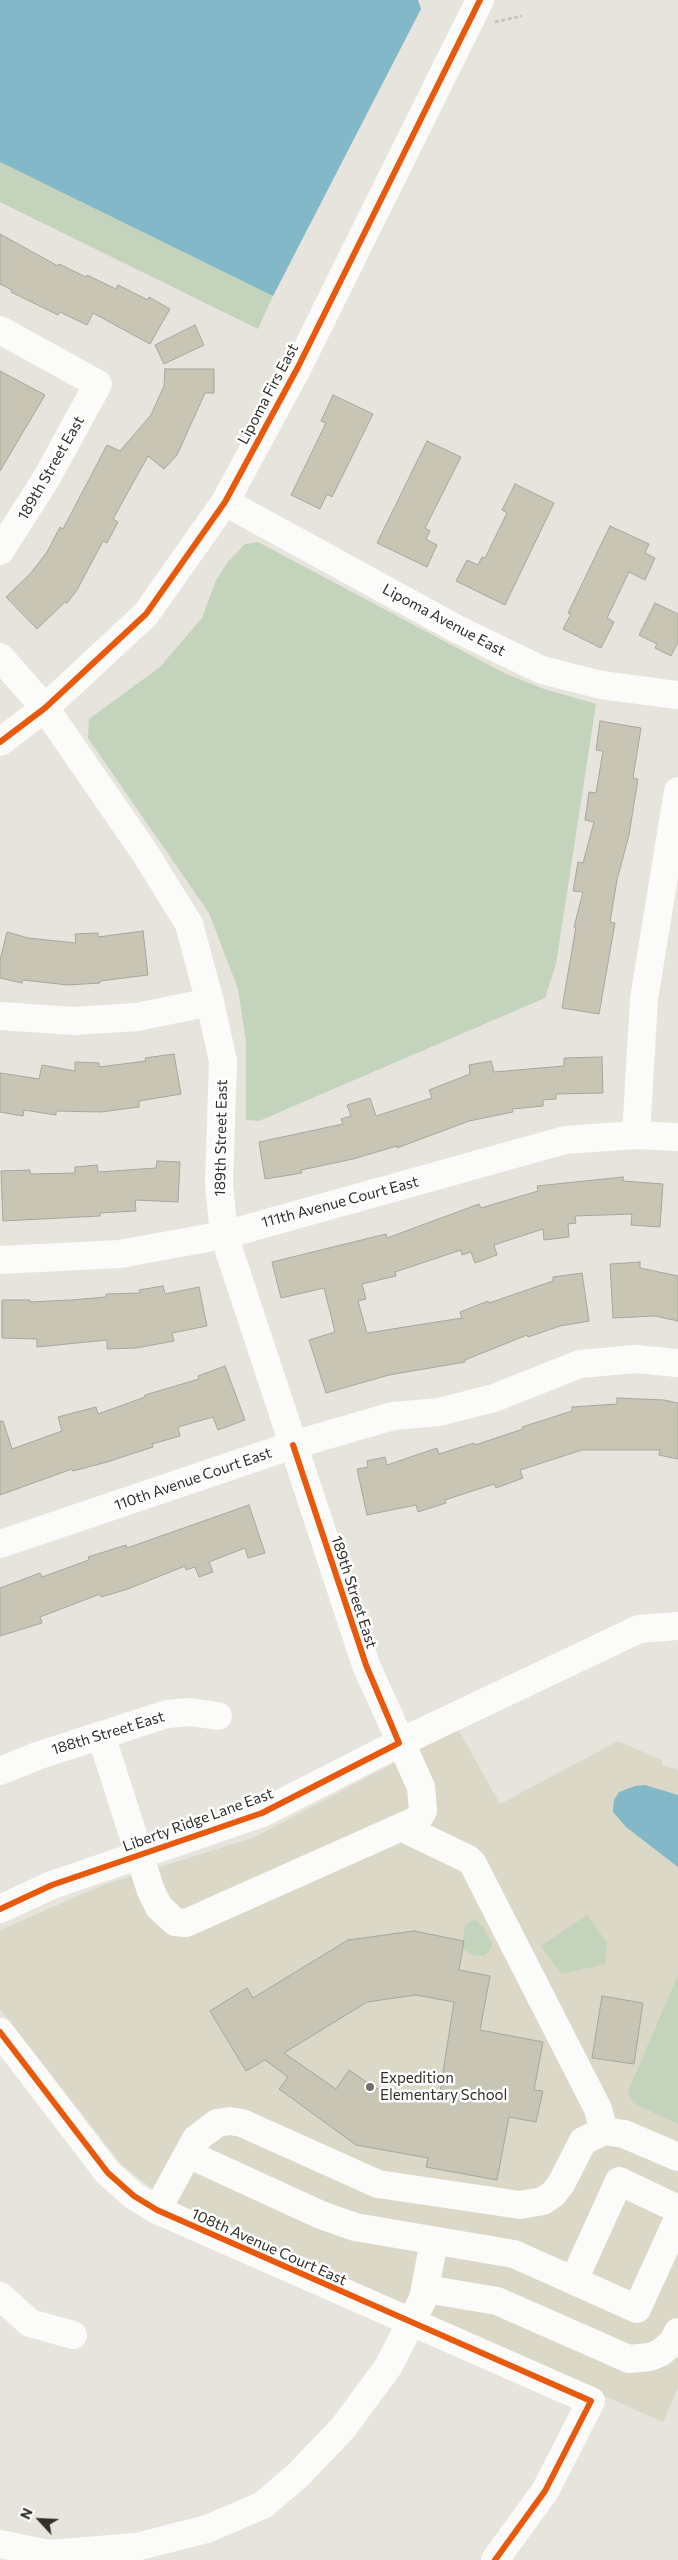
<!DOCTYPE html>
<style>
body{margin:0}
#map{position:relative;width:678px;height:2560px;overflow:hidden;background:#e6e4dc;font-family:Commissioner,sans-serif}
canvas{display:block}
.north{position:absolute;left:15px;top:2495px;width:50px;height:50px;-webkit-text-stroke:4px #fff;paint-order:stroke;rotate:295deg;font-size:14px;font-weight:700;line-height:20px;text-align:center;color:#312f2a}
.north::after{content:'';display:block;margin:auto;width:18px;height:22px;background:#312f2a;clip-path:polygon(50% 0,100% 100%,50% 72%,0 100%)}
</style>
<div id="map">
<canvas width="678" height="2560"></canvas>
<div class="north">N</div>
</div>
<script>
const g = document.querySelector('canvas').getContext('2d');
g.lineJoin = 'round';
function paint(path, color) {
  g.fillStyle = color;
  g.fill(path, 'evenodd');
}
function poly(rows) {
  const path = new Path2D();
  for (const r of rows) {
    path.moveTo(r[0], r[1]);
    for (let i = 2; i < r.length; i += 2) path.lineTo(r[i], r[i + 1]);
  }
  return path;
}
function trace(path, color, width, dash) {
  g.strokeStyle = color;
  g.lineWidth = width;
  g.lineCap = dash ? 'butt' : 'round';
  g.setLineDash(dash || []);
  g.stroke(path);
}
function label(font, color, halo, rows, align = 'center') {
  g.font = font + ' Commissioner,sans-serif';
  g.lineWidth = 5;
  g.setLineDash([]);
  g.textBaseline = 'middle';
  g.strokeStyle = halo;
  g.fillStyle = color;
  for (const [text, x, y, turn = 0] of rows) {
    g.save();
    g.translate(x, y);
    g.rotate((+turn || 0) * Math.PI / 180);
    g.textAlign = isNaN(turn) ? turn : align;
    if (halo) g.strokeText(text, 0, 0);
    g.fillText(text, 0, 0);
    g.restore();
  }
}
paint(poly([
 [458,1729,500,1804,618,1741,662,1760,662,1765,678,1770,678,2388,663,2422,173,2205,122,2165,0,2009,0,1930,103,1885,255,1837]
]), '#dcd8c8');
paint(poly([
 [0,162,273,296,258,329,0,202],
 [258,542,504,673,544,689,596,704,556,964,545,998,259,1121,246,1120,246,1042,238,989,209,913,88,738,89,719,160,667,202,618,216,580,227,563,245,544],
 [587,1915,607,1943,605,1964,561,1974,541,1946],
 [474,1919,482,1926,492,1943,492,1948,484,1956,471,1955,462,1948,465,1925],
 [678,1975,678,2124,633,2103,628,2091]
]), '#c4d3bc');
paint(poly([
 [0,0,418,0,421,9,273,296,0,162],
 [645,1785,678,1795,678,1867,626,1827,613,1812,614,1800,619,1792,635,1786]
]), '#83b8c8');
const building = poly([
 [0,234,58,266,59,264,86,277,87,275,116,289,118,285,148,300,149,297,170,309,150,344,93,313,87,325,60,312,58,315,11,292,12,290,0,284,0,234],
 [195,325,204,345,164,364,155,345,195,325],
 [165,369,214,369,214,393,205,393,177,455,164,469,148,456,113,519,118,522,107,543,103,541,77,590,67,603,65,602,37,629,6,597,30,574,47,552,60,527,63,529,107,445,120,451,151,415,164,386,165,369],
 [0,371,45,395,0,471,0,371],
 [333,395,373,414,332,497,327,494,320,509,291,495,326,423,321,421,333,395],
 [427,441,461,457,425,528,430,531,426,539,437,545,427,567,377,543,427,441],
 [515,484,554,503,505,605,456,581,467,560,478,565,482,557,485,558,507,513,502,510,515,484],
 [610,526,649,544,645,553,655,558,645,580,629,572,607,618,614,622,601,648,563,629,571,614,568,613,610,526],
 [655,603,678,614,678,642,671,656,655,648,657,644,639,635,655,603],
 [600,721,641,728,633,778,638,779,629,835,617,880,610,922,615,923,599,1014,562,1008,576,927,574,927,583,892,573,891,578,862,583,863,594,822,585,820,589,792,596,793,603,751,596,750,600,721],
 [143,931,148,975,100,981,100,983,68,985,23,980,22,983,0,978,0,960,7,932,28,938,76,943,75,934,98,933,98,937,143,931],
 [174,1054,181,1094,139,1101,139,1107,101,1112,56,1111,56,1115,24,1110,23,1116,0,1112,0,1073,39,1079,42,1065,75,1071,75,1062,99,1063,99,1067,146,1061,145,1058,174,1054],
 [602,1057,603,1093,556,1094,556,1099,543,1100,543,1106,512,1109,513,1112,469,1121,397,1148,397,1146,353,1159,301,1170,302,1173,265,1179,259,1142,343,1124,341,1119,351,1116,347,1105,370,1098,376,1116,432,1098,429,1090,470,1074,469,1065,491,1061,494,1072,564,1066,564,1058,602,1057],
 [157,1161,180,1162,178,1202,135,1200,136,1211,100,1213,100,1216,3,1221,1,1171,30,1170,30,1174,75,1173,75,1167,97,1165,98,1172,156,1168,157,1161],
 [623,1177,623,1181,663,1184,660,1227,631,1225,632,1214,575,1216,576,1223,568,1224,569,1237,544,1240,543,1229,494,1245,497,1255,475,1263,471,1252,462,1255,461,1250,395,1272,396,1276,362,1284,366,1299,358,1301,367,1333,462,1318,460,1312,488,1301,489,1303,553,1281,553,1277,582,1273,589,1321,560,1326,528,1337,527,1335,465,1360,465,1362,389,1375,326,1393,309,1340,335,1332,324,1288,281,1298,272,1262,386,1234,387,1238,479,1204,481,1208,538,1191,537,1186,623,1177],
 [640,1262,640,1268,678,1276,678,1321,655,1316,613,1318,610,1264,640,1262],
 [163,1286,165,1294,199,1287,207,1326,172,1333,174,1341,136,1348,107,1349,107,1340,37,1347,37,1339,2,1338,2,1300,30,1300,30,1302,71,1300,106,1297,106,1294,140,1293,139,1290,163,1286],
 [225,1366,245,1420,218,1430,213,1417,178,1427,180,1436,152,1444,153,1447,107,1462,73,1471,72,1469,0,1495,0,1421,3,1421,12,1449,62,1431,58,1417,96,1407,98,1414,145,1397,145,1395,199,1379,198,1376,225,1366],
 [617,1398,664,1400,678,1403,678,1459,659,1455,660,1450,582,1450,520,1470,523,1478,496,1488,494,1484,445,1500,446,1503,418,1512,416,1505,367,1515,357,1469,368,1467,367,1461,385,1457,387,1465,437,1448,439,1454,474,1443,475,1445,523,1429,522,1427,572,1411,572,1407,617,1404,617,1398],
 [249,1505,265,1553,248,1558,245,1548,209,1562,213,1572,199,1577,195,1567,186,1570,185,1566,128,1589,101,1597,100,1594,40,1617,42,1623,0,1636,0,1588,40,1573,42,1577,89,1560,88,1557,126,1545,127,1548,249,1505],
 [414,1931,464,1941,459,1970,490,1976,480,2030,543,2042,534,2090,543,2091,536,2122,509,2117,497,2180,426,2167,428,2158,356,2145,279,2089,288,2077,265,2060,246,2071,210,2011,247,1988,253,1998,348,1940,414,1931],
 [416,1995,454,2002,439,2098,375,2088,349,2070,336,2089,284,2053,367,2002,416,1995],
 [602,1996,643,2003,634,2064,592,2058,602,1996]
]);
paint(building, '#c9c5b5');
trace(building, '#a7a59f', 1);
trace(poly([
 [495,22,522,16]
]), '#c6c5c3', 3, [4, 2.5]);
trace(poly([
 [0,330,98,384,46,479,0,551],
 [225,502,457,629,542,670,601,685,678,695],
 [0,657,45,708,145,853,189,924,210,1002,223,1061,219,1184,224,1235,366,1665,421,1787,423,1811,417,1820,186,1923,175,1922,159,1907,151,1891,101,1735],
 [0,742,45,708,146,614,225,502,298,367,480,0],
 [0,1016,74,1021,137,1017,210,1002],
 [636,1135,644,999,678,791],
 [0,1260,120,1254,224,1235,565,1140,636,1135,678,1137],
 [0,1544,293,1445,393,1416,439,1412,494,1398,580,1364,636,1359,678,1363],
 [0,1771,37,1756,167,1714,190,1712,218,1716],
 [401,1827,468,1859,473,1864,598,2109,604,2131],
 [0,1909,52,1885,262,1813,399,1743,639,1629,678,1626],
 [0,2032,108,2173,134,2196,157,2210,591,2401,545,2491,495,2560],
 [188,2154,321,2215,355,2227,514,2254,637,2309,678,2219],
 [157,2210,196,2139,217,2123,230,2121,242,2123,378,2184,520,2205,543,2201,553,2194,561,2184,583,2141,604,2131,624,2134,678,2157],
 [574,2280,619,2181,678,2209],
 [426,2289,497,2301,629,2359,650,2357,660,2353,672,2343,678,2332],
 [0,2296,30,2323,73,2335],
 [0,2544,49,2554,136,2547,207,2529,263,2505,298,2475,343,2428,388,2367,423,2299,434,2241]
]), '#fbfbfa', 28);
trace(poly([
 [0,742,45,708,146,614,225,502,298,367,480,0],
 [0,1909,52,1885,262,1813,399,1743,366,1665,293,1445],
 [0,2032,108,2173,134,2196,157,2210,591,2401,545,2491,495,2560]
]), '#e8590c', 6);
for (const [x, y, r, color] of [
 [370,2087,5,"#706e68"]
]) {
  const dot = new Path2D();
  dot.arc(x, y, r, 0, 2 * Math.PI);
  g.fillStyle = color;
  g.fill(dot);
  trace(dot, '#fff', 2);
}
label('15px', '#312f2a', '#fff', [
 ["Lipoma Firs East",268,394,-62],
 ["189th Street East",51,468,-60],
 ["Lipoma Avenue East",444,620,28],
 ["189th Street East",221,1138,-89],
 ["111th Avenue Court East",340,1202,-15],
 ["110th Avenue Court East",193,1479,-19],
 ["189th Street East",354,1592,72],
 ["188th Street East",108,1733,-17],
 ["Liberty Ridge Lane East",198,1820,-20],
 ["108th Avenue Court East",269,2247,24]
]);
label('15px', '#312f2a', '#fff', [
 ["Expedition",380,2078],
 ["Elementary School",380,2095]
], 'left');
</script>
